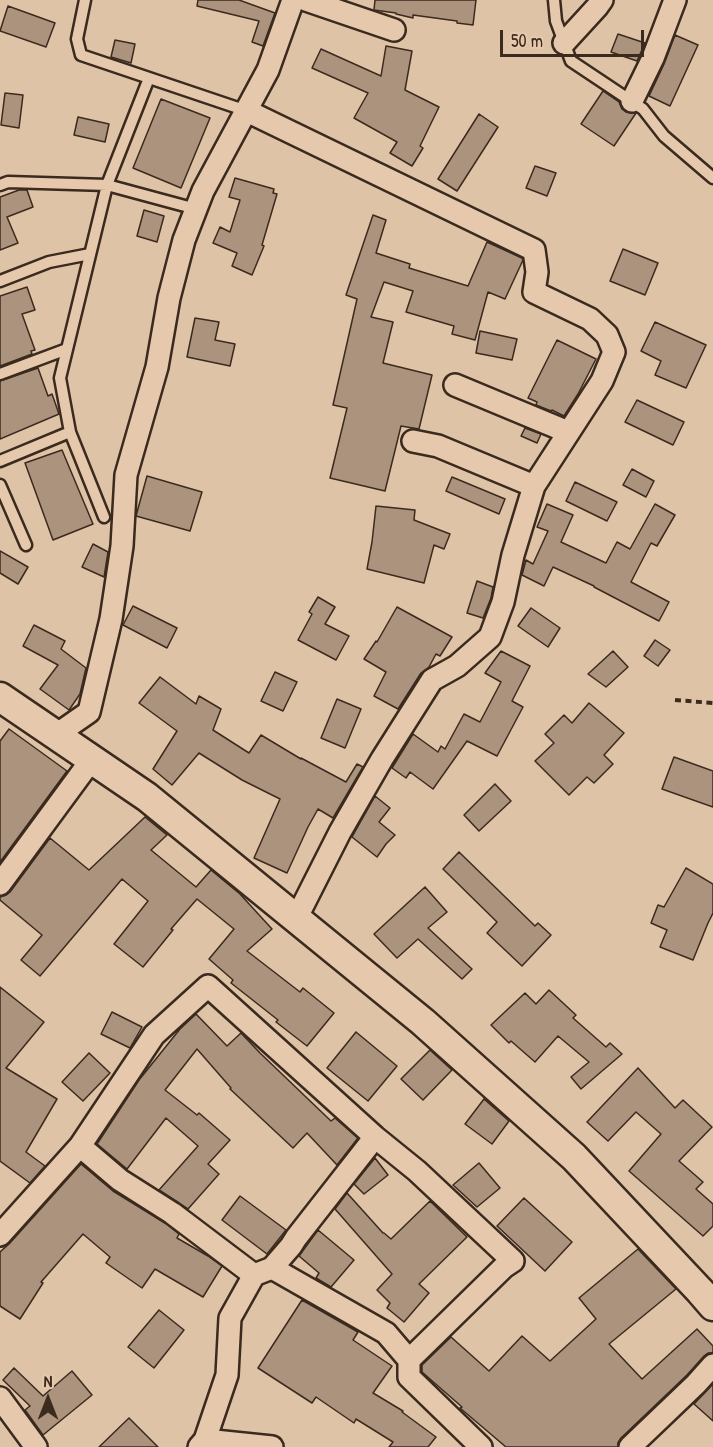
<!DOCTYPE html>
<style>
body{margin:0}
#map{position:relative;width:713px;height:1447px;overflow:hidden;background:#dfc3a7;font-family:"Patrick Hand",sans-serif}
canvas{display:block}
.north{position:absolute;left:18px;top:1369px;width:60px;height:60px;-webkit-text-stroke:4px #e6c9ad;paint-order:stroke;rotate:0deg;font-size:16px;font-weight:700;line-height:24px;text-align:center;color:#3b2a1e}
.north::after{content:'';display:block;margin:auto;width:21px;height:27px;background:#3b2a1e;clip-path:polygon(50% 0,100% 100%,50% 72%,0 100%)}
.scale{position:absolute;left:500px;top:30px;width:144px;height:27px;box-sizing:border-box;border:3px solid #3b2a1e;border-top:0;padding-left:8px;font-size:18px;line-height:21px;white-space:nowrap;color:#3b2a1e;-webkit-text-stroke:4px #e6c9ad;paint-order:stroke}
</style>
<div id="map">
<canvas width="713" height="1447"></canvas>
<div class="north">N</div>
<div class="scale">50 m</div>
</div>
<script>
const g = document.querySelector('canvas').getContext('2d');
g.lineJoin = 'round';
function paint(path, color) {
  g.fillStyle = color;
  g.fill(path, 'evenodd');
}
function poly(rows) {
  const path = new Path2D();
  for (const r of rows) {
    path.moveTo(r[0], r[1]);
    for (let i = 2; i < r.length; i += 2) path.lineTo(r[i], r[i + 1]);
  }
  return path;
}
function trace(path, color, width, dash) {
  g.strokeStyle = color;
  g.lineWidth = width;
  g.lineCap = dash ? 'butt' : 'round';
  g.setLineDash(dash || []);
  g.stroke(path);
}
const building = poly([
 [198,0,239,0,275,13,263,46,252,42,259,21,197,6,198,0],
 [375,0,476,0,473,25,457,23,457,21,413,15,413,18,396,14,396,13,374,10,375,0],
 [8,6,55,23,46,47,0,31,8,6],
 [618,34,645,43,637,61,611,52,618,34],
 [675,35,698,45,670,106,649,96,664,64,675,35],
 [115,40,135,44,131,63,111,57,115,40],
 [386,46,412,51,405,90,439,107,420,146,423,148,412,166,390,153,397,142,354,118,368,93,312,68,321,49,381,76,386,46],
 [603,91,619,102,622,109,626,112,636,113,614,146,581,124,603,91],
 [5,93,23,95,19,128,1,125,5,93],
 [161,99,210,118,181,188,133,168,161,99],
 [479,114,498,127,457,191,438,179,479,114],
 [78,117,109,124,105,142,74,135,78,117],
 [535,166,556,173,547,196,526,188,535,166],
 [235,178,274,189,273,193,277,194,262,245,264,246,252,275,232,266,237,253,213,243,220,227,230,232,240,200,229,197,235,178],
 [19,190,27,190,33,207,7,217,18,243,0,250,0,197,19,190],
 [144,210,164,216,157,242,137,236,144,210],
 [373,215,386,220,376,253,410,264,409,268,468,286,487,242,522,258,523,260,505,299,488,292,475,340,452,334,454,326,406,312,413,291,384,282,371,317,393,322,383,363,432,375,419,429,401,426,385,491,330,478,347,408,333,405,357,299,346,295,373,215],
 [623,249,658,263,645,295,610,281,623,249],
 [27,287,35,310,22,314,35,350,31,351,32,354,0,366,0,296,27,287],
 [195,318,219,322,215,340,235,344,230,366,187,357,195,318],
 [655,322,706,345,686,388,655,375,661,361,641,351,655,322],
 [480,331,517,339,512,360,476,353,480,331],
 [557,340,596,359,578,394,564,416,552,410,551,411,536,405,537,402,528,398,557,340],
 [38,368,48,396,52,394,59,414,0,439,0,381,38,368],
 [637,400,684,422,673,445,625,422,637,400],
 [525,428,541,434,537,443,521,436,525,428],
 [62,450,93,524,53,540,25,463,62,450],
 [632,469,654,481,646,497,623,485,632,469],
 [147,476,202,492,190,531,136,516,147,476],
 [452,477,505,499,499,514,446,491,452,477],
 [575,482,617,502,607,521,566,501,575,482],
 [547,504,573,515,561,542,606,563,617,542,630,549,655,504,675,515,657,546,651,543,631,582,669,602,659,621,594,587,594,586,553,567,544,586,522,575,526,560,533,564,548,531,537,527,547,504],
 [376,506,415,510,414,520,450,534,444,549,434,545,424,583,367,569,372,542,376,506],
 [93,544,108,552,104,577,82,567,93,544],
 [0,551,28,567,18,584,0,573,0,551],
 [477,581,493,587,491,598,483,618,467,613,477,581],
 [318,597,335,607,325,624,349,636,336,660,298,640,312,614,309,612,318,597],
 [133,606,177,628,167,648,123,625,133,606],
 [397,607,452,637,440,656,436,654,429,667,421,673,398,709,374,696,386,672,364,659,376,641,377,642,397,607],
 [531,608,560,628,548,647,518,626,531,608],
 [34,625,65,641,61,649,86,668,80,694,69,710,40,689,58,665,23,646,34,625],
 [655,640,670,650,658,666,644,656,655,640],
 [501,651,530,666,512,701,523,707,497,756,467,741,433,789,410,772,406,778,392,768,413,734,438,752,441,746,445,749,464,714,480,722,501,682,485,673,501,651],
 [613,651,628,667,606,687,588,674,613,651],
 [275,672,297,682,283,711,261,701,275,672],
 [160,677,196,704,199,696,221,709,213,730,249,753,261,735,301,759,301,758,346,782,357,764,363,767,333,818,318,809,308,827,287,873,254,858,280,799,242,780,199,753,172,785,153,769,177,731,139,703,160,677],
 [337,699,361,709,345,748,321,738,337,699],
 [589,703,624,733,604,755,613,764,594,783,587,777,569,795,535,761,554,743,545,734,564,715,572,723,589,703],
 [9,729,67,771,0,862,0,741,9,729],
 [674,757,713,771,713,807,662,789,674,757],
 [495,784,511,801,479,831,464,815,495,784],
 [375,796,390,808,379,822,395,835,386,844,377,857,352,837,375,796],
 [145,817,167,835,151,850,196,887,211,870,240,894,272,929,247,951,300,992,303,988,334,1013,307,1046,276,1022,278,1020,231,983,233,980,209,959,234,929,197,899,171,929,173,930,143,967,114,944,148,901,122,879,40,976,21,960,42,935,0,900,0,897,6,895,10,892,50,838,89,870,145,817],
 [459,852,535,926,538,923,551,935,522,966,487,933,497,922,443,869,459,852],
 [686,868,713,884,713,913,708,923,693,960,660,947,667,930,651,923,658,905,664,907,686,868],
 [425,887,447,912,428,928,472,969,462,979,418,939,397,958,374,934,425,887],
 [0,987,44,1022,6,1068,57,1099,26,1152,45,1166,30,1183,0,1161,0,987],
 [549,990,576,1015,573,1018,606,1047,610,1043,622,1054,581,1089,571,1077,589,1062,558,1036,535,1062,511,1041,509,1043,491,1025,525,993,536,1004,549,990],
 [112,1012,142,1027,130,1048,101,1034,112,1012],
 [196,1014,227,1046,241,1033,260,1053,331,1121,335,1118,358,1138,337,1165,307,1133,293,1148,230,1089,231,1088,197,1049,165,1090,197,1115,199,1113,230,1140,208,1164,219,1174,188,1209,159,1190,198,1146,166,1118,127,1169,97,1144,139,1080,180,1029,196,1014],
 [356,1032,397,1066,368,1101,327,1068,356,1032],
 [430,1050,452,1070,423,1100,401,1079,430,1050],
 [89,1053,110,1073,83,1101,62,1082,89,1053],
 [638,1068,675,1108,683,1100,712,1127,679,1161,703,1182,696,1189,713,1204,713,1226,703,1236,629,1171,661,1134,636,1112,608,1141,587,1122,638,1068],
 [484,1099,509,1121,492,1144,465,1124,484,1099],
 [375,1158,388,1175,364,1194,354,1184,375,1158],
 [479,1163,500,1188,477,1207,453,1185,479,1163],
 [81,1164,113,1191,165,1223,179,1234,177,1238,208,1256,222,1266,203,1297,155,1269,142,1288,106,1263,110,1257,83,1234,41,1282,43,1283,20,1319,0,1306,0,1252,9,1244,81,1164],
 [347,1193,383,1233,384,1233,391,1239,430,1201,467,1237,419,1284,429,1293,404,1322,387,1308,390,1303,377,1290,392,1274,335,1209,347,1193],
 [240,1196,286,1230,267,1254,222,1220,240,1196],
 [524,1198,572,1242,545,1271,497,1226,524,1198],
 [318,1230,354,1260,331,1287,316,1278,319,1273,299,1256,318,1230],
 [638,1249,676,1289,609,1344,642,1379,697,1329,713,1346,713,1353,708,1353,704,1356,687,1375,621,1438,618,1443,618,1447,506,1447,460,1408,462,1407,422,1372,422,1365,451,1337,489,1371,522,1336,550,1361,596,1319,579,1298,638,1249],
 [302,1300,358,1332,353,1340,392,1366,373,1393,403,1411,402,1412,436,1437,428,1447,389,1447,393,1442,356,1419,354,1423,316,1397,312,1403,258,1368,302,1300],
 [159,1310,184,1330,154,1368,128,1347,159,1310],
 [14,1368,43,1396,72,1371,92,1395,43,1435,25,1410,30,1406,3,1380,14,1368],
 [713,1384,713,1421,694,1404,713,1384],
 [129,1418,158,1447,99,1447,129,1418]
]);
paint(building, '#ac937d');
trace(building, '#3b2a1e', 1.5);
const lane = poly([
 [85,0,77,39,81,55,247,111],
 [554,0,556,21,571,61,643,109,664,136,713,178],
 [0,185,8,182,107,185,149,78],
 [0,281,49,262,90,254],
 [0,374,67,349],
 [0,461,70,432],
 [0,485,26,545],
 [104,517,70,432,60,378,107,185,196,209]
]);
const street = poly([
 [306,0,394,30],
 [564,43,597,7,602,0],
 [632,101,653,58,675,0],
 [247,111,534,250,537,272,534,292,590,319,607,335,614,352,602,381,534,486,513,555,503,602,490,637,457,666,432,680,382,759,340,832,296,919],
 [455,385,568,432],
 [413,441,438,446,534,486],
 [56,735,89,712,111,619,122,546,126,475,157,367,169,298,184,240,203,191,268,70,293,0],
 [0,884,92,759],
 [80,1146,120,1180,172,1213,254,1275],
 [0,1235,80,1146,154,1035,208,986,375,1137,417,1171,513,1261,504,1267,409,1360],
 [272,1268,386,1333,409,1360,409,1377,481,1447],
 [0,1398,36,1447],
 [205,1440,272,1447],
 [199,1447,205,1440,227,1375,230,1318,254,1275,272,1268,291,1246,296,1238,375,1137],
 [630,1447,696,1384,713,1365]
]);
const secondary = poly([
 [0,697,147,797,423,1022,574,1157,700,1291,713,1306]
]);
trace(lane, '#3b2a1e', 15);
trace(street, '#3b2a1e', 26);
trace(secondary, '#3b2a1e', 33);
trace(poly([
 [675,700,713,703]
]), '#3b2a1e', 4, [6, 4.5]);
trace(lane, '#e6c9ad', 10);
trace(street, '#e6c9ad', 21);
trace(secondary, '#e6c9ad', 28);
</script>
